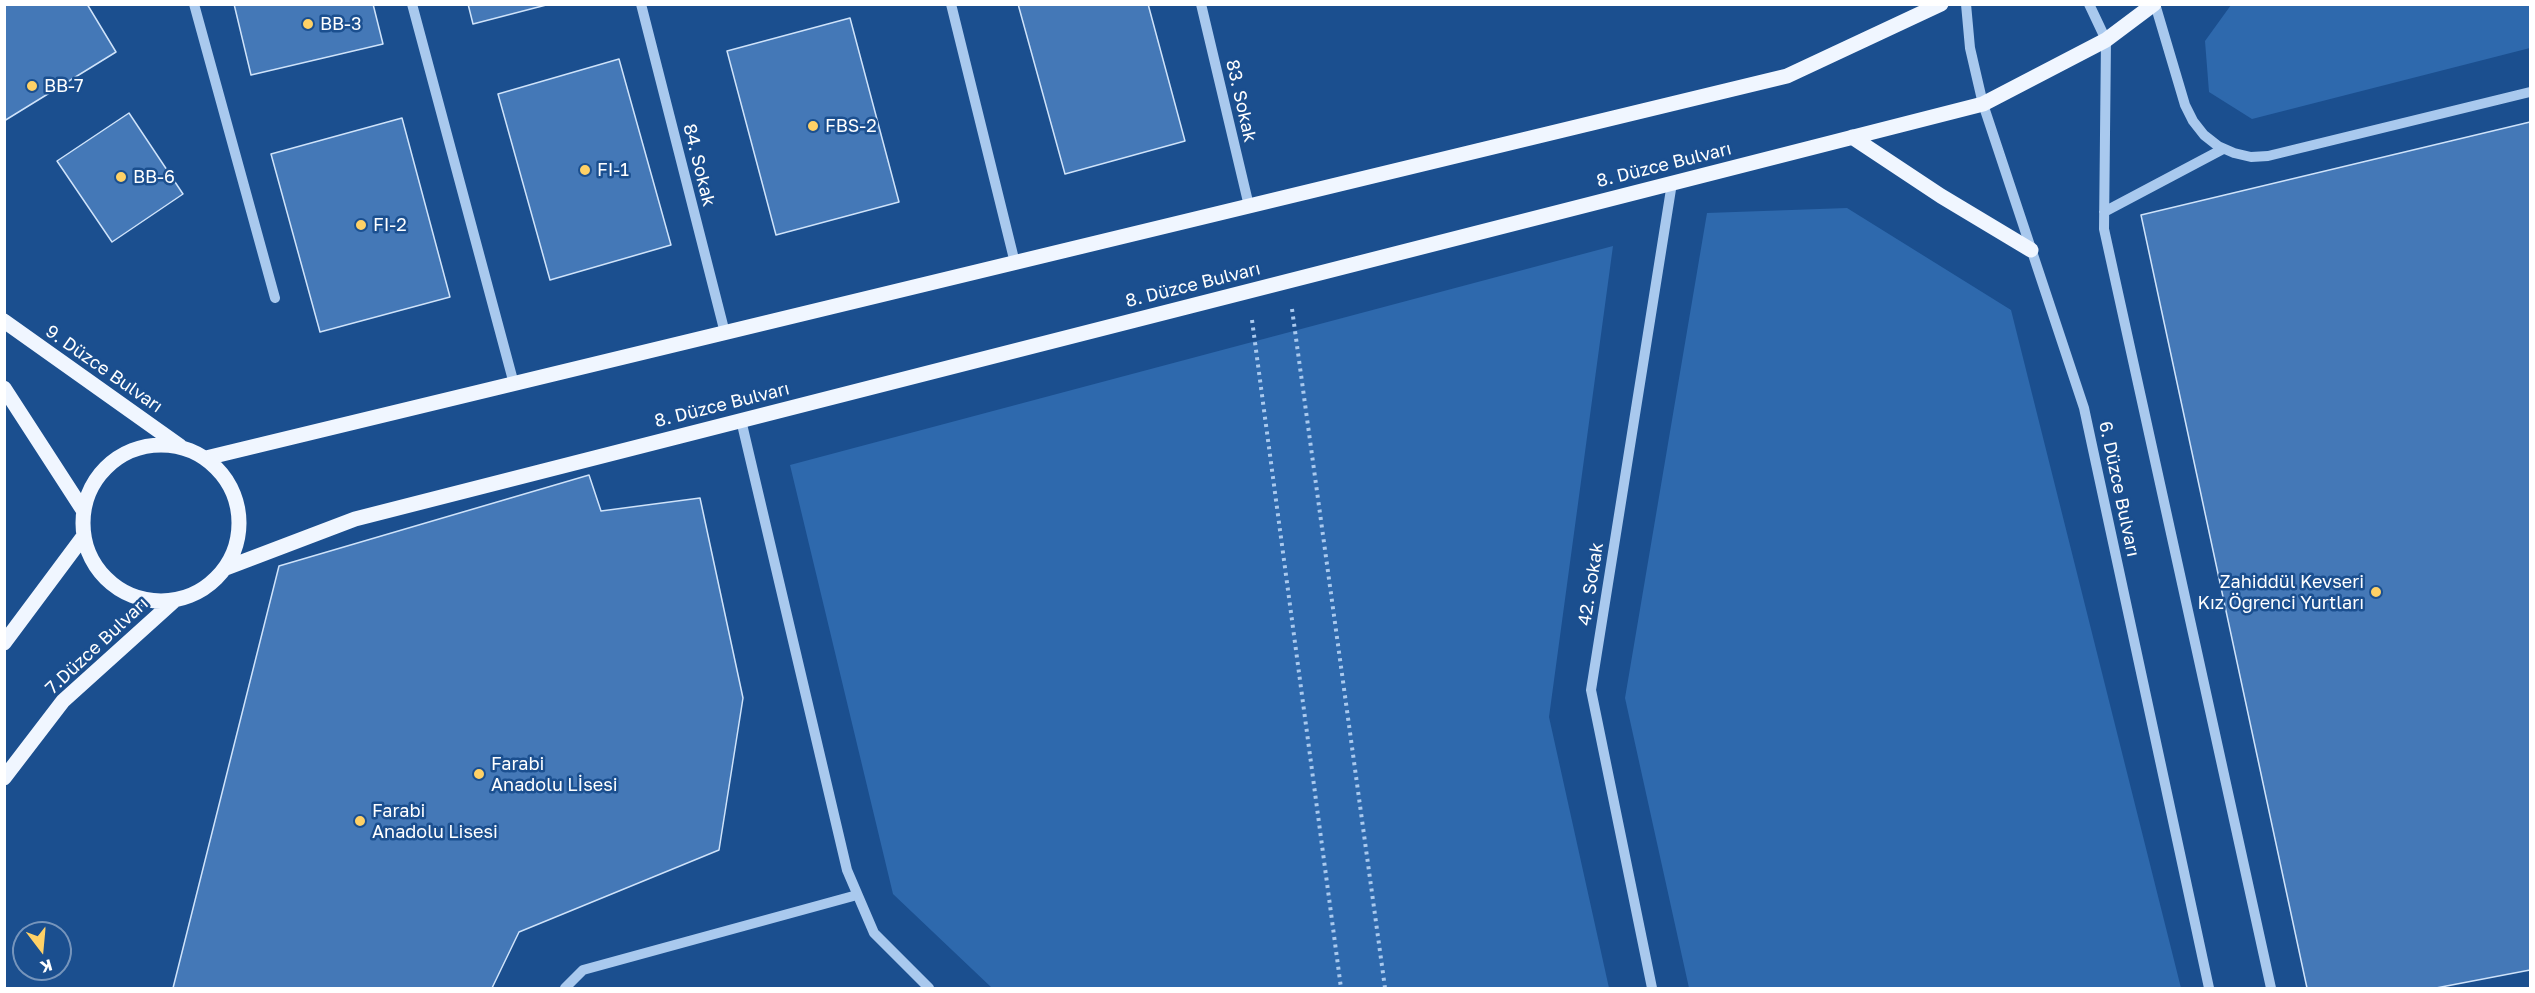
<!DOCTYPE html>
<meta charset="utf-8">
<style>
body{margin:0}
#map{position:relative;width:2535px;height:993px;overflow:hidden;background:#1b4f8f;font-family:"Golos Text",sans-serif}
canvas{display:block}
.frame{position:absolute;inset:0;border:6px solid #fff;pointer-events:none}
.north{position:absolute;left:12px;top:921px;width:60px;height:60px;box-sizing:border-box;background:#1b4f8f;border:2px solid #7695bc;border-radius:50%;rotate:164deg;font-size:16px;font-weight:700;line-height:24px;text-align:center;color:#fff}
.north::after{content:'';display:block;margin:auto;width:21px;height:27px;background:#ffd166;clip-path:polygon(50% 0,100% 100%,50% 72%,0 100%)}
</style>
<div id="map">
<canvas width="2535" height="993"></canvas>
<div class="frame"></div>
<div class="north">K</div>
</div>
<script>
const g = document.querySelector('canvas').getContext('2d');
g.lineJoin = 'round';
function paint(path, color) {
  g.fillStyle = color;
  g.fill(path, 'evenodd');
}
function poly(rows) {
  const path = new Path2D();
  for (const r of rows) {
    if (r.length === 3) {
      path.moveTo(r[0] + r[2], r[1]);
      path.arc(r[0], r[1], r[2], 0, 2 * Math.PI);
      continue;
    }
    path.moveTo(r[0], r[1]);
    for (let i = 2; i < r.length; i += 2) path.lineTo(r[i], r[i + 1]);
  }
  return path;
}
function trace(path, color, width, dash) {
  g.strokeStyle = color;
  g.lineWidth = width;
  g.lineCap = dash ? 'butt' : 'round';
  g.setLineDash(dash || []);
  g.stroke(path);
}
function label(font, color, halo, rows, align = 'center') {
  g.font = font + ' "Golos Text",sans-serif';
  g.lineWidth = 5;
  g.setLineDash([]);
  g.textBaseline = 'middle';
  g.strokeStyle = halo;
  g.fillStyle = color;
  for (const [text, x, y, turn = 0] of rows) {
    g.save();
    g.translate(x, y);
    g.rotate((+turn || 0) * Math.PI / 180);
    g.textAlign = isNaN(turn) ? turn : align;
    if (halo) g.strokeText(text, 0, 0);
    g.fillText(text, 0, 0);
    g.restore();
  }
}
paint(poly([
 [2231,5,2530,5,2530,48,2252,119,2209,92,2205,41],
 [1847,208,2011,310,2181,988,1689,988,1625,698,1707,213],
 [1613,246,1549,717,1609,988,992,988,893,894,790,465]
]), '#2e69ad');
const building = poly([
 [4,4,87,4,116,52,4,121,4,4],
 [234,4,373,4,383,44,251,75,234,4],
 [468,4,550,4,473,24,468,4],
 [1018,4,1148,4,1185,141,1065,174,1018,4],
 [850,18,899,202,776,235,727,51,850,18],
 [619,59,671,245,550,280,498,94,619,59],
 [129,113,183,194,112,242,57,161,129,113],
 [402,118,450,297,320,332,271,154,402,118],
 [2530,122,2530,970,2436,988,2307,988,2141,215,2530,122],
 [589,475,601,511,700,498,743,698,719,850,519,932,492,988,173,988,279,566,589,475]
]);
paint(building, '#4478b7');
trace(building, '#cfe3fa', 1.5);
trace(poly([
 [1292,309,1385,988],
 [1252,320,1341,988]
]), '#a9c9ee', 4, [3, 4.5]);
trace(poly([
 [194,4,275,298],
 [412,4,514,384],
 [641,4,725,333],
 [951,4,1015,263],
 [1201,4,1249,206],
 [1966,4,1970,48,1983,104,2084,408,2209,988],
 [2089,4,2106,40,2104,229,2271,988],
 [2155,4,2185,105,2193,121,2204,135,2218,146,2234,153,2251,157,2268,156,2530,92],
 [2104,212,2223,149],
 [741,420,847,870,874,933,929,988],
 [565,988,583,970,857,895],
 [1652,988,1591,690,1672,183]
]), '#a9c9ee', 10);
trace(poly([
 [1852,137,1941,196,2031,250],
 [4,321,180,446],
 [4,388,83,510],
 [161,523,78],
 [206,458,1787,76,1941,4],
 [226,568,355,519,1983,104,2106,40,2154,4],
 [4,643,83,537],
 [4,778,63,701,175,600]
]), '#f0f6ff', 15);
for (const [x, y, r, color] of [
 [308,24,6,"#ffd166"],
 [32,86,6,"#ffd166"],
 [813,126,6,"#ffd166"],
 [585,170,6,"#ffd166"],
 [121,177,6,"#ffd166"],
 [361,225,6,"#ffd166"],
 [2376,592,6,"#ffd166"],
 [479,774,6,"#ffd166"],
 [360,821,6,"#ffd166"]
]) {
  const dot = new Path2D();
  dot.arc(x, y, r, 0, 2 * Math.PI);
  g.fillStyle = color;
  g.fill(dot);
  trace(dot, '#1b4f8f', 2);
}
label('18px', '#fff', '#1b4f8f', [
 ["BB-3",320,24],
 ["BB-7",44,86],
 ["FBS-2",825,126],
 ["FI-1",597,170],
 ["BB-6",133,177],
 ["FI-2",373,225],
 ["Zahiddül Kevseri",2364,582,"right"],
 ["Kız Öğrenci Yurtları",2364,603,"right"],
 ["Farabi",491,764],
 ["Anadolu Lİsesi",491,785],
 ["Farabi",372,811],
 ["Anadolu Lisesi",372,832]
], 'left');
label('18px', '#fff', '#1b4f8f', [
 ["83. Sokak",1241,101,77],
 ["84. Sokak",699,165,76],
 ["8. Düzce Bulvarı",1664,165,-14],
 ["8. Düzce Bulvarı",1193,285,-14],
 ["9. Düzce Bulvarı",104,369,35],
 ["8. Düzce Bulvarı",722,405,-14],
 ["6. Düzce Bulvarı",2119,489,78],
 ["42. Sokak",1591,584,-81],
 ["7.Düzce Bulvarı",97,646,-43]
]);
</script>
